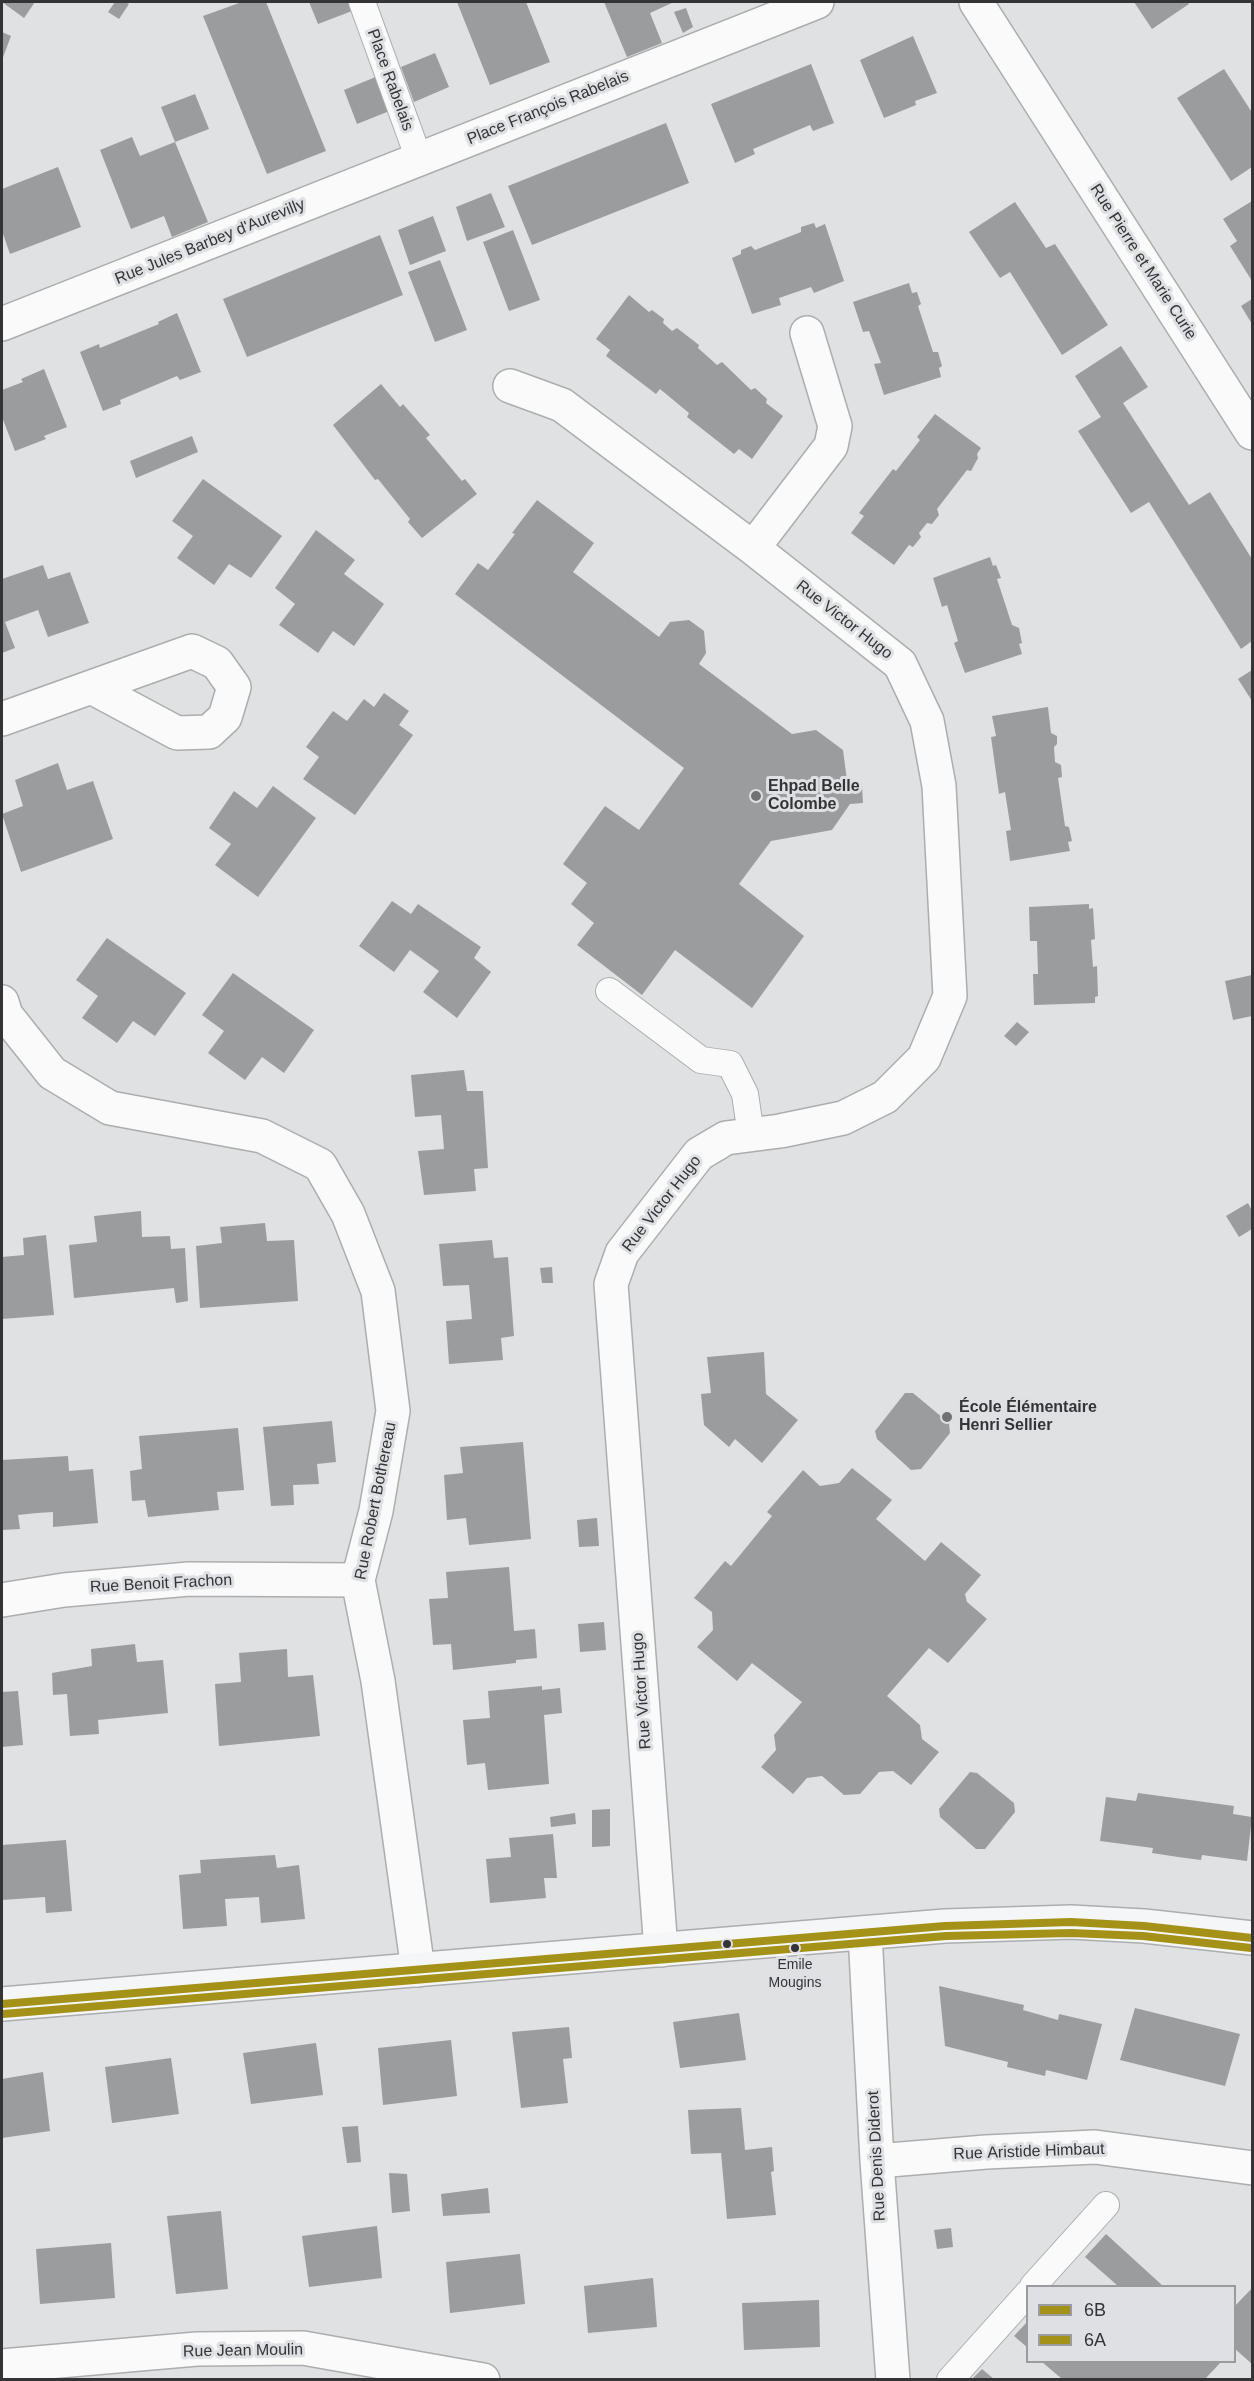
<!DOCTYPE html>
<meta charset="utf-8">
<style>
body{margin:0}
#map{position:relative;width:1254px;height:2381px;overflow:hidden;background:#dfe1e3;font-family:Helvetica,sans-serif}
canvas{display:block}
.frame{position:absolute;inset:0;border:3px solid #343436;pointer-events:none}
.legend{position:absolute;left:1026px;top:2285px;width:210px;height:78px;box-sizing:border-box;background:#dee0e4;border:2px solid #9a9b9e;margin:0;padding:8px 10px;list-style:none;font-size:18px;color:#343436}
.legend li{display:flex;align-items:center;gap:12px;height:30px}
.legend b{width:30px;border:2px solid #9a9b9e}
</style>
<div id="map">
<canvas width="1254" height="2381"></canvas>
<div class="frame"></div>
<ul class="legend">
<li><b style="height:8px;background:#a49118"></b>6B</li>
<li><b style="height:8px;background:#a49118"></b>6A</li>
</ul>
</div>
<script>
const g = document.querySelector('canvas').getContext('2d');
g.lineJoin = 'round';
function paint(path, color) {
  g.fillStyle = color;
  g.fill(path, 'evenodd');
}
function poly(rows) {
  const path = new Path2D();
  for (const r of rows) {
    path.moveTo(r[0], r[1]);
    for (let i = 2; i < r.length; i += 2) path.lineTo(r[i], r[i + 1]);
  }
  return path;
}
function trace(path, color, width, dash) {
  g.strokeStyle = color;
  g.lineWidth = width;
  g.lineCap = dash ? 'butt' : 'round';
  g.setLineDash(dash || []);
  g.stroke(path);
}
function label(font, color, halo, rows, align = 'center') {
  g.font = font + ' Helvetica,sans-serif';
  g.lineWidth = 6;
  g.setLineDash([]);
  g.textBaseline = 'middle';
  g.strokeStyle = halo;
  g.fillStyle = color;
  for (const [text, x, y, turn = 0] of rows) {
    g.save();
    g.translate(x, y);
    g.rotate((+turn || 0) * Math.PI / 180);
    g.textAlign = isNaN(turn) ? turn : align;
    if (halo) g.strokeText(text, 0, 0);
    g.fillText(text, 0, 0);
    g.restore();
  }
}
paint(poly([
 [2,2,35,2,24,18],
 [115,2,125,2,129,4,119,19,108,12],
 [242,2,266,2,326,151,267,174,203,16],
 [309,2,348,2,352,11,318,24],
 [457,2,526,2,550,62,490,85],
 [604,2,674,2,650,13,662,43,627,57],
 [1134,2,1188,2,1189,4,1152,29],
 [686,8,693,27,683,33,674,12],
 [2,32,11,36,2,60],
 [913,36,937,93,915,101,916,105,884,118,860,60],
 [435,53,449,87,414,102,401,67],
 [811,64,834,123,813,131,810,125,753,149,755,154,735,163,711,104],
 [1224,69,1251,111,1252,110,1252,167,1231,181,1177,98],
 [378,76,392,110,357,124,344,90],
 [195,94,209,129,175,142,161,107],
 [666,123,689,183,532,245,508,186],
 [132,137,140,156,175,142,208,222,172,237,164,216,131,229,100,150],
 [58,167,81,227,10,254,2,231,2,189],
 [491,193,505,227,467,241,456,207],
 [1252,201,1252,281,1230,246,1237,241,1223,219],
 [1015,202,1046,248,1055,244,1108,325,1062,355,1010,272,1000,278,969,232],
 [433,216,446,251,410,265,398,230],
 [814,223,816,228,825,224,844,281,814,293,811,287,779,298,781,305,752,314,732,258,741,254,741,250,751,246,755,250,801,232,801,227],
 [513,230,540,300,509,311,483,242],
 [380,235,403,295,247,357,223,299],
 [440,260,467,330,435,342,408,272],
 [909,283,912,293,917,292,921,304,918,306,933,352,938,352,942,366,939,368,941,377,884,395,874,364,881,363,869,331,863,332,853,302],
 [629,295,649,312,652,310,664,319,663,323,672,331,677,328,699,345,698,348,717,365,722,362,751,390,755,388,767,399,766,403,783,416,752,459,739,449,734,454,687,417,689,413,660,389,656,394,606,356,610,350,596,339],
 [1252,299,1252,324,1241,306],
 [177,313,201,372,180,380,177,376,120,400,121,404,103,411,80,352,99,344,100,348,159,324,158,322],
 [1121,346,1148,387,1123,403,1189,505,1210,492,1252,559,1252,641,1241,649,1149,502,1131,513,1078,431,1101,417,1075,376],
 [44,369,67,427,44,436,46,439,15,451,2,417,2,390,23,382,21,379],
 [381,384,400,407,403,404,430,435,426,438,462,481,465,479,477,494,422,538,408,522,410,519,378,479,375,480,333,425],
 [935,414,981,448,977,454,978,458,971,471,967,470,937,509,939,515,932,524,927,523,919,533,921,537,913,547,909,545,894,565,851,533,864,516,859,513,893,469,896,471,920,440,917,437],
 [192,436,198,452,136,478,130,461],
 [203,479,282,536,251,578,229,564,214,585,177,558,193,536,172,521],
 [537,500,594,543,573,572,659,637,670,622,689,620,704,631,706,653,699,664,792,734,816,730,843,750,848,788,862,786,863,803,850,804,832,830,771,841,739,884,804,936,752,1008,675,950,642,995,577,945,594,923,571,904,587,883,563,864,605,806,639,830,684,768,455,594,478,563,488,570,515,534,512,533],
 [316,530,355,560,344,574,384,604,354,646,333,631,318,653,279,625,295,604,275,588],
 [990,557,993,566,996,565,1001,578,997,579,1012,625,1019,628,1022,643,1019,644,1022,654,965,673,954,643,958,641,947,605,942,607,933,578],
 [43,565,48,579,70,572,89,623,48,637,38,610,5,622,15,648,2,653,2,579],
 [1252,670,1252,701,1238,679],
 [384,693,409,711,399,725,413,735,355,815,303,779,319,757,306,747,333,711,347,721,364,699,374,707],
 [1048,707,1051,733,1057,736,1057,744,1054,747,1055,762,1061,765,1062,777,1058,778,1065,826,1069,827,1072,841,1068,842,1070,851,1010,861,1006,831,1011,830,1005,792,999,794,991,737,996,736,992,716],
 [58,763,67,790,93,781,113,839,21,872,2,814,23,806,15,780],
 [273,786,316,818,258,897,215,865,231,844,209,828,234,791,257,808],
 [392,901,411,914,418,904,481,947,474,958,491,972,457,1018,423,992,439,971,410,950,394,972,359,946],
 [1089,904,1089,909,1093,908,1095,939,1091,940,1093,967,1097,966,1098,996,1095,997,1095,1003,1034,1005,1033,974,1038,974,1037,941,1030,941,1029,907],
 [107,938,186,993,155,1036,133,1021,117,1043,82,1018,98,996,76,980],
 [233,973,314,1030,284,1073,262,1057,245,1080,208,1053,224,1031,202,1015],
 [1252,975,1252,1016,1233,1020,1225,981],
 [1017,1022,1029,1032,1016,1046,1004,1036],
 [464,1070,467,1091,483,1091,488,1168,474,1169,476,1191,424,1195,418,1151,444,1149,441,1115,415,1117,411,1075],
 [1248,1203,1252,1211,1252,1229,1239,1237,1226,1216],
 [141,1211,142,1237,170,1236,171,1249,185,1248,188,1301,176,1303,174,1288,74,1298,69,1245,97,1242,94,1216],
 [265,1223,267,1241,294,1240,298,1301,200,1308,196,1246,222,1243,220,1227],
 [46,1235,54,1315,2,1319,2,1257,24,1255,23,1238],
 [492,1240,494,1258,508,1257,514,1336,501,1338,503,1360,449,1364,446,1321,472,1319,469,1285,443,1286,439,1244],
 [552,1267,553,1283,542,1283,540,1268],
 [764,1352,766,1394,798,1420,762,1463,735,1439,729,1447,704,1425,701,1394,711,1393,707,1357],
 [905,1393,913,1393,949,1423,950,1433,921,1469,911,1470,877,1439,875,1431],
 [332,1421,336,1462,317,1464,319,1484,293,1485,294,1505,271,1506,263,1427],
 [238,1428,244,1490,217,1492,219,1510,148,1517,145,1500,132,1501,130,1471,142,1469,139,1436],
 [523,1442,531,1539,469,1545,466,1518,447,1520,444,1475,463,1473,460,1447],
 [68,1456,69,1471,93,1469,98,1523,53,1527,53,1512,37,1513,18,1515,20,1529,2,1530,2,1460],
 [852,1468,892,1500,876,1519,925,1561,941,1542,981,1575,965,1594,967,1602,987,1619,948,1663,929,1648,887,1696,920,1725,922,1739,939,1752,911,1785,893,1771,879,1772,860,1794,844,1795,822,1776,807,1778,793,1794,761,1767,776,1750,774,1735,802,1702,752,1663,737,1681,697,1647,713,1630,712,1612,694,1598,725,1561,731,1566,772,1516,767,1512,803,1470,820,1486,839,1483],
 [597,1518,599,1546,579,1547,577,1520],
 [509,1567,514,1631,535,1629,537,1658,516,1660,516,1663,453,1670,451,1644,433,1645,429,1599,448,1598,446,1572],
 [604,1622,606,1650,580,1652,578,1624],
 [135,1644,137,1662,163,1660,168,1713,98,1720,99,1734,70,1736,67,1694,53,1695,52,1673,92,1666,91,1649],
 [287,1649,288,1677,313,1675,320,1736,219,1746,215,1684,241,1682,239,1653],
 [542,1686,542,1690,560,1688,562,1713,544,1715,549,1784,488,1790,485,1763,467,1765,463,1720,490,1718,488,1691],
 [18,1691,23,1745,2,1747,2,1692],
 [970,1772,977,1773,1014,1803,1015,1812,985,1849,976,1849,940,1817,939,1809],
 [1138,1793,1234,1806,1233,1814,1252,1817,1247,1861,1202,1855,1201,1860,1178,1857,1152,1853,1153,1848,1100,1841,1106,1797,1136,1801],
 [610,1809,610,1846,592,1847,592,1810],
 [575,1813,576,1824,551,1827,550,1817],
 [553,1834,557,1878,544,1878,546,1898,490,1903,486,1859,511,1857,509,1838],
 [66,1840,72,1911,46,1913,45,1897,2,1900,2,1845],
 [275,1855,277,1868,299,1865,305,1919,261,1923,259,1897,225,1899,227,1926,183,1929,179,1875,201,1873,200,1860],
 [939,1986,1024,2005,1023,2010,1058,2020,1059,2014,1102,2024,1087,2080,1046,2070,1045,2076,1007,2067,1008,2062,945,2046],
 [1135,2008,1240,2034,1225,2086,1120,2060],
 [739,2013,746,2060,680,2068,673,2022],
 [569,2027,572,2058,563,2059,568,2103,521,2108,512,2032],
 [451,2040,457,2096,383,2105,378,2048],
 [316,2043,323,2095,251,2104,243,2053],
 [171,2058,179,2114,112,2123,105,2067],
 [43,2072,50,2131,2,2138,2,2079],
 [741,2108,745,2150,772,2147,774,2171,771,2172,776,2215,727,2219,721,2153,691,2154,688,2110],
 [358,2126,361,2162,347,2163,342,2127],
 [389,2173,407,2174,410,2211,392,2213],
 [488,2188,490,2213,443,2216,441,2194],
 [221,2211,228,2289,176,2294,167,2216],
 [377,2226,382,2278,309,2287,302,2236],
 [951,2228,953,2247,937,2249,934,2230],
 [1106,2234,1163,2286,1118,2286,1085,2257],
 [111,2243,115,2298,40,2304,36,2249],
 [520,2254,525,2304,450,2313,446,2262],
 [653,2278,657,2327,588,2333,584,2286],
 [1252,2288,1252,2364,1234,2348,1234,2307],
 [819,2300,820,2347,744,2350,742,2303],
 [1028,2321,1028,2348,1014,2336],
 [1042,2362,1221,2362,1205,2379,1062,2379],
 [982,2369,994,2379,972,2379]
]), '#9b9c9d');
const lane = poly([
 [362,2,419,159],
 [609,991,701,1060,730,1064,745,1094,751,1135],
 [1033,2286,1106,2205],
 [950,2380,1028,2293]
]);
const street = poly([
 [976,2,1252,433],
 [2,324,817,2],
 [510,386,562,405,753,548,900,664,927,721,939,786,950,996,924,1058,885,1097,843,1118,780,1131,726,1138,699,1154,622,1253,611,1284,661,1950],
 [753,548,831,446,835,426,807,333],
 [2,719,192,651,217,663,234,687,225,717,209,732,177,733,93,688],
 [2,1002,6,1015,52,1073,110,1108,262,1136,320,1165,348,1214,378,1291,393,1411,376,1511,358,1580,378,1681,418,1970],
 [2,1600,64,1590,189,1579,358,1580],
 [865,1933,877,2161,893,2380],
 [877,2161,986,2152,1095,2147,1252,2168],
 [2,2366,197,2349,303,2348,483,2380]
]);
const secondary = poly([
 [2,2004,945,1926,1071,1922,1144,1926,1252,1938]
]);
trace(lane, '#acadaf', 28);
trace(street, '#acadaf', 36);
trace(secondary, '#acadaf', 36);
trace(lane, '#fafafb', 26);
trace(street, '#fafafb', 33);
trace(secondary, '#f5f6f7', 33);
trace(poly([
 [2,2004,945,1926,1071,1922,1144,1926,1252,1938]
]), '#a49118', 8);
trace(poly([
 [3,2014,946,1936,1071,1933,1143,1936,1251,1948]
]), '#a49118', 8);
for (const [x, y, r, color] of [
 [756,796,6,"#707173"],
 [947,1417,6,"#707173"],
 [727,1944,5,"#343436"],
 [795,1948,5,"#343436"]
]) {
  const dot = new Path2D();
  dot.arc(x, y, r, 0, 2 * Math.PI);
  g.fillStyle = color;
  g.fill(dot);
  trace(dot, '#dee0e4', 2);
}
label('14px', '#343436', '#dee0e4', [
 ["Emile",795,1965],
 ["Mougins",795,1983]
]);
label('16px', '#343436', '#dee0e4', [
 ["Place Rabelais",390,80,70],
 ["Place François Rabelais",548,108,-22],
 ["Rue Jules Barbey d'Aurevilly",210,242,-22],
 ["Rue Pierre et Marie Curie",1143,262,57],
 ["Rue Victor Hugo",844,620,38],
 ["Rue Victor Hugo",662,1204,-52],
 ["Rue Robert Bothereau",376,1501,-79],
 ["Rue Benoit Frachon",161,1584,-3],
 ["Rue Victor Hugo",642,1691,-94],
 ["Rue Aristide Himbaut",1029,2152,-2],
 ["Rue Denis Diderot",877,2156,-93],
 ["Rue Jean Moulin",243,2351,-1]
]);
label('bold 16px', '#343436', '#dee0e4', [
 ["Ehpad Belle",768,787],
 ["Colombe",768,805],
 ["École Élémentaire",959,1408],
 ["Henri Sellier",959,1426]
], 'left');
</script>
